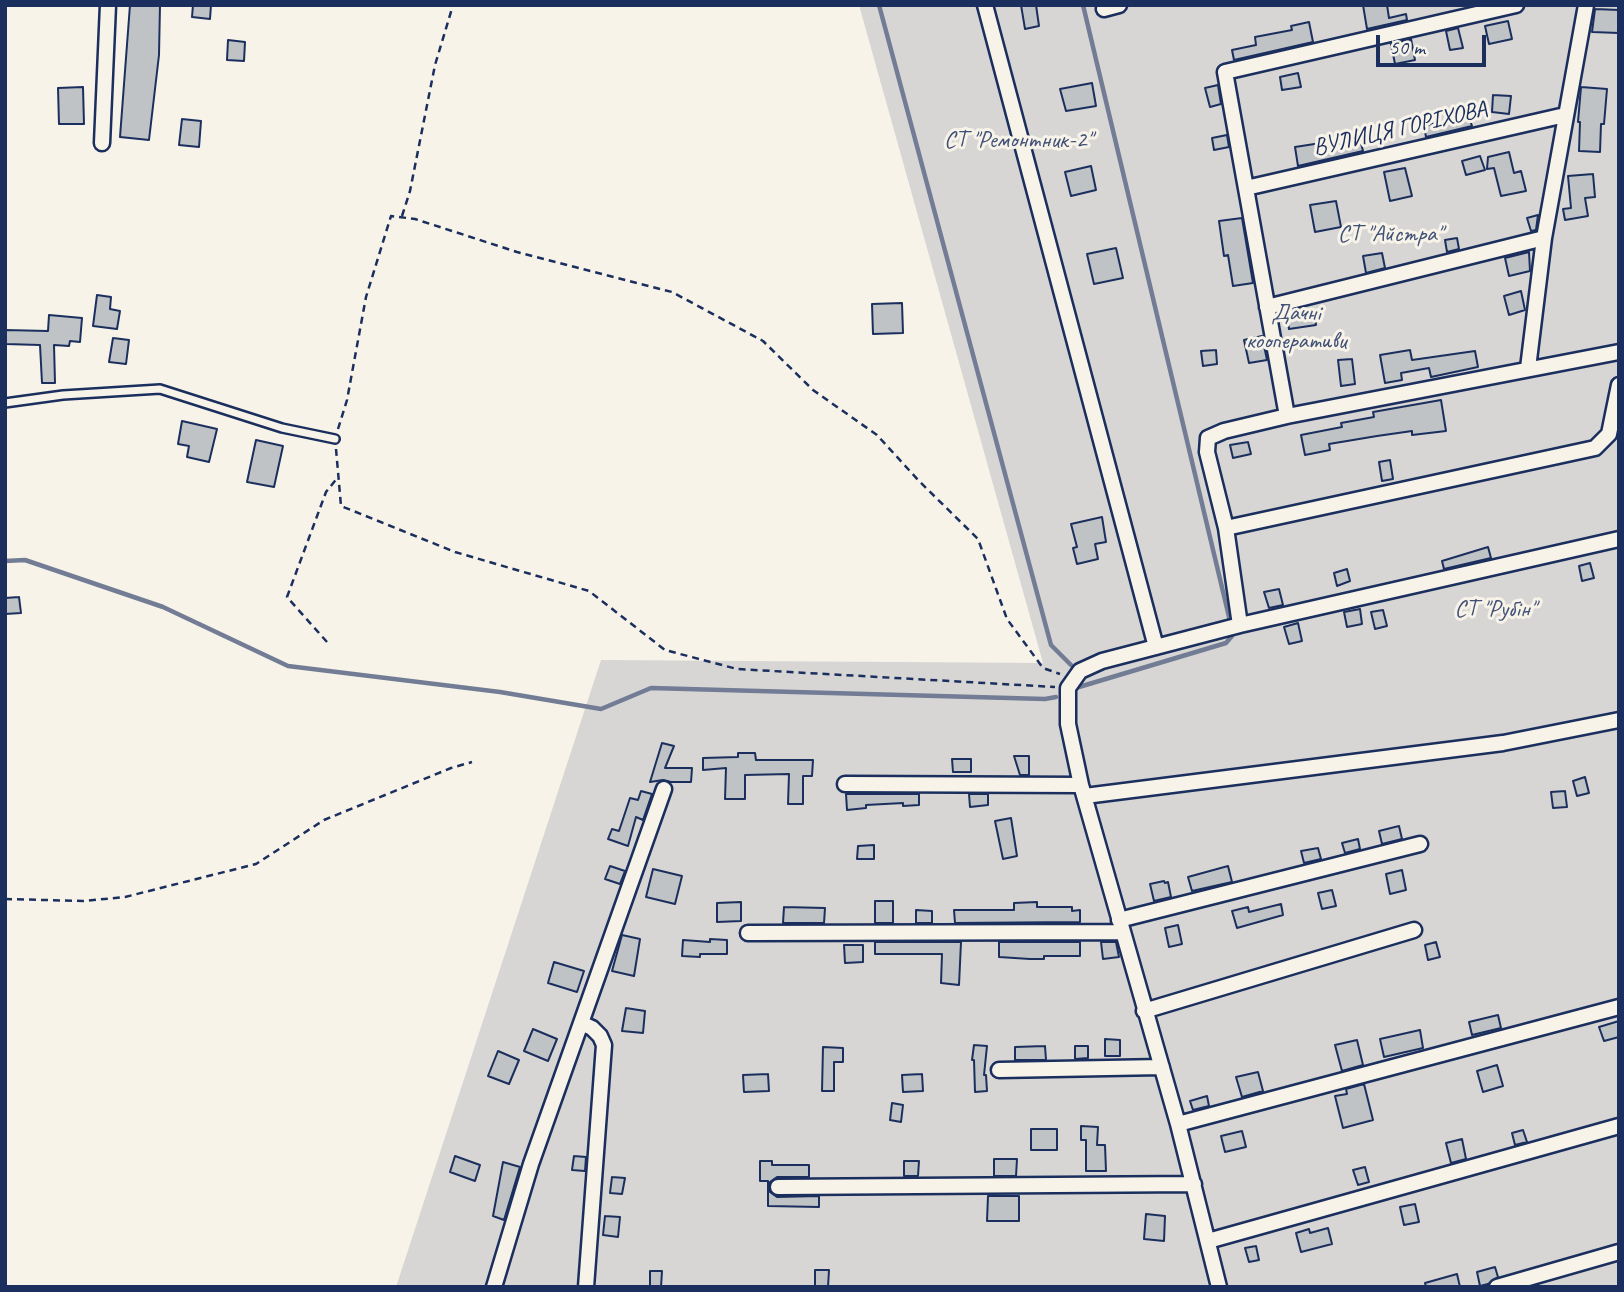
<!DOCTYPE html>
<meta charset="utf-8">
<style>
body{margin:0}
#map{position:relative;width:1624px;height:1292px;overflow:hidden;background:#f7f3e8;font-family:Caveat,sans-serif}
canvas{display:block}
.frame{position:absolute;inset:0;border:7px solid #1b2f5e;pointer-events:none}
.scale{position:absolute;left:1376px;top:35px;width:110px;height:32px;box-sizing:border-box;border:4px solid #1b2f5e;border-top:0;padding-left:9px;font-size:21px;line-height:24px;white-space:nowrap;color:#1b2f5e;-webkit-text-stroke:5px #f7f3e8;paint-order:stroke}
</style>
<div id="map">
<canvas width="1624" height="1292"></canvas>
<div class="frame"></div>
<div class="scale">50 m</div>
</div>
<script>
const g = document.querySelector('canvas').getContext('2d');
g.lineJoin = 'round';
function paint(path, color) {
  g.fillStyle = color;
  g.fill(path, 'evenodd');
}
function poly(rows) {
  const path = new Path2D();
  for (const r of rows) {
    path.moveTo(r[0], r[1]);
    for (let i = 2; i < r.length; i += 2) path.lineTo(r[i], r[i + 1]);
  }
  return path;
}
function trace(path, color, width, dash) {
  g.strokeStyle = color;
  g.lineWidth = width;
  g.lineCap = dash ? 'butt' : 'round';
  g.setLineDash(dash || []);
  g.stroke(path);
}
function label(font, color, halo, rows, align = 'center') {
  g.font = font + ' Caveat,sans-serif';
  g.lineWidth = 6;
  g.setLineDash([]);
  g.textBaseline = 'middle';
  g.strokeStyle = halo;
  g.fillStyle = color;
  for (const [text, x, y, turn = 0] of rows) {
    g.save();
    g.translate(x, y);
    g.rotate((+turn || 0) * Math.PI / 180);
    g.textAlign = isNaN(turn) ? turn : align;
    if (halo) g.strokeText(text, 0, 0);
    g.fillText(text, 0, 0);
    g.restore();
  }
}
paint(poly([
 [859,5,1619,5,1619,1287,396,1287,601,660,1043,663]
]), '#d7d6d4');
trace(poly([
 [879,5,1051,645,1071,665],
 [1083,5,1230,621],
 [5,561,25,560,163,607,288,666,500,692,601,709,651,688,1045,699,1056,697],
 [1079,687,1226,643,1232,636]
]), '#727c95', 4.5);
const building = poly([
 [130,5,160,5,159,55,149,140,120,137,130,5],
 [193,5,211,5,210,19,192,17,193,5],
 [1021,5,1036,5,1039,26,1025,29,1021,5],
 [1363,5,1387,5,1389,18,1406,14,1407,20,1367,29,1363,5],
 [1595,9,1619,10,1619,33,1592,32,1595,9],
 [1508,21,1512,39,1489,44,1485,26,1508,21],
 [1309,22,1313,42,1234,60,1232,50,1256,45,1255,37,1292,30,1291,26,1309,22],
 [1458,28,1463,48,1450,50,1446,31,1458,28],
 [1411,39,1415,60,1395,64,1391,44,1411,39],
 [228,40,245,42,244,61,227,60,228,40],
 [1298,73,1301,87,1282,90,1280,77,1298,73],
 [1092,83,1096,106,1066,111,1060,89,1092,83],
 [1218,85,1221,104,1210,107,1205,88,1218,85],
 [83,87,84,124,59,124,58,88,83,87],
 [1581,87,1607,89,1604,124,1601,124,1600,152,1579,151,1580,122,1578,122,1581,87],
 [1493,95,1511,96,1509,114,1492,112,1493,95],
 [1469,117,1472,126,1426,137,1424,126,1440,122,1441,125,1469,117],
 [182,119,201,121,199,147,179,145,182,119],
 [1227,135,1229,147,1214,150,1212,138,1227,135],
 [1360,139,1363,151,1298,166,1295,147,1321,143,1321,148,1360,139],
 [1509,152,1514,173,1521,171,1526,191,1501,196,1494,168,1487,169,1488,157,1509,152],
 [1480,156,1485,170,1466,175,1462,161,1480,156],
 [1091,166,1096,190,1071,196,1065,172,1091,166],
 [1405,168,1412,196,1390,201,1384,172,1405,168],
 [1593,174,1595,197,1585,198,1588,216,1565,220,1563,209,1571,208,1568,176,1593,174],
 [1336,201,1341,227,1315,232,1310,205,1336,201],
 [1538,215,1536,230,1531,231,1527,218,1538,215],
 [1242,218,1253,283,1233,286,1228,255,1224,256,1219,221,1242,218],
 [1457,238,1459,249,1447,252,1445,240,1457,238],
 [1116,248,1123,278,1094,284,1087,254,1116,248],
 [1529,252,1530,271,1509,276,1505,258,1529,252],
 [1382,253,1385,268,1366,273,1363,256,1382,253],
 [1521,291,1525,310,1509,315,1504,296,1521,291],
 [97,295,111,297,110,309,120,311,117,329,93,326,97,295],
 [902,303,903,333,873,334,872,304,902,303],
 [1314,313,1316,325,1289,329,1287,317,1314,313],
 [49,315,82,318,80,342,70,341,69,346,54,345,55,383,42,383,40,345,5,344,5,330,48,331,49,315],
 [1262,336,1267,360,1249,363,1244,340,1262,336],
 [113,338,129,340,126,364,109,362,113,338],
 [1216,350,1217,364,1203,366,1201,351,1216,350],
 [1410,350,1412,360,1475,351,1478,367,1431,377,1429,368,1401,373,1402,380,1385,383,1380,355,1410,350],
 [1352,359,1355,384,1341,386,1338,360,1352,359],
 [1441,400,1446,431,1412,435,1412,431,1377,436,1329,444,1330,450,1305,455,1301,435,1342,427,1341,423,1374,417,1373,412,1441,400],
 [182,421,217,429,209,462,187,457,189,446,178,444,182,421],
 [256,440,283,446,274,487,247,482,256,440],
 [1248,442,1251,454,1233,458,1230,445,1248,442],
 [1390,460,1393,479,1382,481,1379,462,1390,460],
 [1102,517,1106,542,1095,544,1098,559,1077,564,1073,548,1077,547,1071,524,1102,517],
 [1488,547,1491,558,1444,569,1442,561,1488,547],
 [1590,563,1594,578,1582,581,1579,566,1590,563],
 [1347,569,1350,581,1337,586,1334,573,1347,569],
 [1279,589,1283,605,1269,608,1264,592,1279,589],
 [19,597,21,613,5,614,5,598,19,597],
 [1360,609,1362,624,1347,627,1344,612,1360,609],
 [1383,610,1387,626,1375,629,1371,612,1383,610],
 [1298,623,1302,641,1289,644,1284,627,1298,623],
 [662,743,674,746,665,768,692,768,691,782,671,782,663,780,650,782,662,743],
 [738,753,755,753,756,760,813,760,812,776,803,776,803,804,788,804,789,774,745,775,745,799,725,799,726,768,703,770,703,758,738,757,738,753],
 [1014,756,1029,756,1029,775,1020,775,1014,756],
 [952,759,971,759,971,772,953,772,952,759],
 [1585,777,1589,793,1577,796,1573,781,1585,777],
 [641,791,652,794,643,820,636,817,628,846,608,839,612,829,619,831,630,798,638,800,641,791],
 [1565,791,1567,807,1553,808,1551,792,1565,791],
 [846,794,919,794,919,805,903,806,903,803,866,805,866,808,847,810,846,794],
 [969,794,988,794,988,805,970,807,969,794],
 [1011,818,1017,856,1003,859,995,821,1011,818],
 [1399,826,1402,839,1382,844,1379,831,1399,826],
 [1358,839,1360,849,1345,853,1342,843,1358,839],
 [874,845,874,859,857,859,858,846,874,845],
 [1318,848,1321,859,1304,863,1301,851,1318,848],
 [610,866,625,871,620,884,605,879,610,866],
 [1228,866,1232,882,1192,891,1188,877,1228,866],
 [653,869,682,876,675,904,646,897,653,869],
 [1402,870,1406,890,1390,894,1386,874,1402,870],
 [1164,881,1165,883,1168,882,1171,897,1154,901,1150,884,1164,881],
 [1332,890,1336,906,1322,909,1318,893,1332,890],
 [875,901,893,901,893,923,875,923,875,901],
 [741,902,741,921,717,922,717,903,741,902],
 [1037,902,1037,907,1072,907,1072,911,1080,910,1080,922,955,923,954,910,1014,910,1014,903,1037,902],
 [1281,904,1283,915,1237,928,1232,911,1248,907,1249,912,1281,904],
 [784,907,825,908,824,923,783,923,784,907],
 [916,910,932,911,932,923,916,923,916,910],
 [1178,925,1182,944,1169,947,1165,928,1178,925],
 [622,935,640,939,634,976,612,971,622,935],
 [710,939,727,940,727,954,700,954,700,957,682,956,683,940,710,942,710,939],
 [875,942,961,942,959,985,941,983,942,954,875,954,875,942],
 [999,942,1080,942,1080,956,1044,956,1044,959,1030,959,999,957,999,942],
 [1101,942,1116,942,1119,957,1103,959,1101,942],
 [1436,942,1440,957,1428,960,1425,945,1436,942],
 [844,945,863,945,863,962,845,963,844,945],
 [554,962,584,971,577,992,548,983,554,962],
 [626,1008,645,1011,643,1033,622,1031,626,1008],
 [1498,1015,1501,1028,1472,1035,1469,1022,1498,1015],
 [1619,1021,1619,1037,1604,1041,1599,1027,1619,1021],
 [533,1029,557,1039,548,1061,524,1051,533,1029],
 [1420,1030,1423,1048,1384,1057,1380,1039,1420,1030],
 [1105,1039,1120,1040,1120,1056,1105,1056,1105,1039],
 [1357,1040,1363,1065,1342,1071,1335,1045,1357,1040],
 [974,1045,987,1046,984,1075,986,1075,987,1091,975,1092,974,1060,972,1060,974,1045],
 [1045,1046,1046,1060,1015,1060,1015,1047,1045,1046],
 [1075,1046,1088,1046,1088,1058,1075,1059,1075,1046],
 [823,1047,843,1048,843,1062,834,1062,834,1091,822,1091,823,1047],
 [498,1051,519,1060,509,1084,488,1076,498,1051],
 [1497,1065,1503,1086,1483,1092,1477,1071,1497,1065],
 [1258,1072,1263,1091,1242,1097,1236,1077,1258,1072],
 [768,1074,769,1091,744,1092,743,1075,768,1074],
 [922,1074,923,1091,903,1092,902,1075,922,1074],
 [1364,1084,1373,1120,1343,1128,1335,1096,1347,1094,1346,1089,1364,1084],
 [1207,1096,1209,1106,1193,1110,1190,1101,1207,1096],
 [892,1103,903,1105,901,1122,890,1120,892,1103],
 [1081,1126,1098,1127,1097,1145,1105,1145,1106,1171,1086,1171,1086,1140,1081,1140,1081,1126],
 [1031,1129,1057,1129,1057,1150,1031,1150,1031,1129],
 [1523,1130,1527,1142,1515,1145,1512,1133,1523,1130],
 [1242,1131,1246,1147,1225,1152,1221,1136,1242,1131],
 [1462,1139,1466,1159,1451,1163,1446,1143,1462,1139],
 [455,1156,480,1165,475,1181,450,1172,455,1156],
 [574,1156,586,1157,585,1171,572,1170,574,1156],
 [994,1159,1017,1159,1016,1176,994,1176,994,1159],
 [760,1161,772,1161,772,1165,809,1165,809,1177,777,1177,770,1182,768,1188,770,1192,777,1197,819,1196,819,1207,768,1206,768,1181,760,1181,760,1161],
 [904,1161,919,1161,918,1176,904,1176,904,1161],
 [503,1162,520,1167,504,1220,493,1216,503,1162],
 [1365,1167,1369,1182,1358,1185,1353,1170,1365,1167],
 [612,1177,625,1178,622,1194,610,1193,612,1177],
 [988,1196,1019,1196,1019,1221,987,1221,988,1196],
 [1415,1204,1419,1222,1404,1225,1400,1207,1415,1204],
 [1146,1214,1165,1216,1164,1241,1144,1239,1146,1214],
 [605,1216,620,1217,618,1237,603,1235,605,1216],
 [1328,1228,1332,1244,1301,1252,1296,1233,1309,1229,1310,1233,1328,1228],
 [1256,1246,1259,1260,1249,1262,1245,1248,1256,1246],
 [1495,1267,1498,1277,1488,1284,1480,1286,1477,1272,1495,1267],
 [815,1270,829,1270,828,1287,815,1287,815,1270],
 [650,1271,662,1271,661,1287,650,1287,650,1271],
 [1457,1274,1460,1287,1426,1287,1425,1283,1457,1274]
]);
paint(building, '#c0c3c5');
trace(building, '#1b2f5e', 2);
const lane = poly([
 [5,403,63,395,160,389,282,428,335,439]
]);
const street = poly([
 [985,5,1156,647],
 [1104,9,1119,5],
 [102,143,108,5],
 [1246,188,1565,115],
 [1267,307,1544,238],
 [1528,368,1544,238,1586,5],
 [1287,416,1225,72,1516,5],
 [1226,528,1207,452,1208,438,1224,431,1287,416,1619,352],
 [1240,625,1619,539],
 [845,784,1081,785],
 [1085,796,1503,743,1619,720],
 [1119,920,1420,844],
 [748,933,1122,932],
 [1144,1011,1414,930],
 [581,1023,592,1028,600,1036,604,1045,586,1287],
 [999,1070,1162,1067],
 [1178,1124,1619,1007],
 [778,1187,1194,1184],
 [1208,1241,1619,1126],
 [494,1287,531,1164,664,789],
 [1219,1287,1178,1124,1081,785,1068,724,1068,688,1080,671,1102,661,1240,625,1226,528,1595,448,1609,434,1619,385],
 [1497,1287,1619,1252]
]);
trace(lane, '#1b2f5e', 12);
trace(street, '#1b2f5e', 19);
trace(poly([
 [402,216,410,191,435,65,453,5],
 [338,429,347,400,366,297,391,216,415,219,517,252,672,292,763,341,813,390,877,435,919,481,978,539,1007,619,1043,668,1060,674],
 [336,449,341,506,455,552,589,591,665,650,737,669,1055,687],
 [327,642,287,597,326,492,338,477],
 [5,899,83,901,125,897,256,864,324,820,451,768,472,762]
]), '#1b2f5e', 2.5, [7, 5]);
trace(lane, '#f7f3e8', 7);
trace(street, '#f7f3e8', 14);
label('24px', '#1b2f5e', '#f7f3e8', [
 ["ВУЛИЦЯ ГОРІХОВА",1400,129,-13]
]);
label('24px', '#415076', '#f7f3e8', [
 ["СТ \"Ремонтник-2\"",1018,141],
 ["СТ \"Айстра\"",1390,235],
 ["Дачні",1296,314],
 ["кооперативи",1296,342],
 ["СТ \"Рубін\"",1495,610]
]);
</script>
